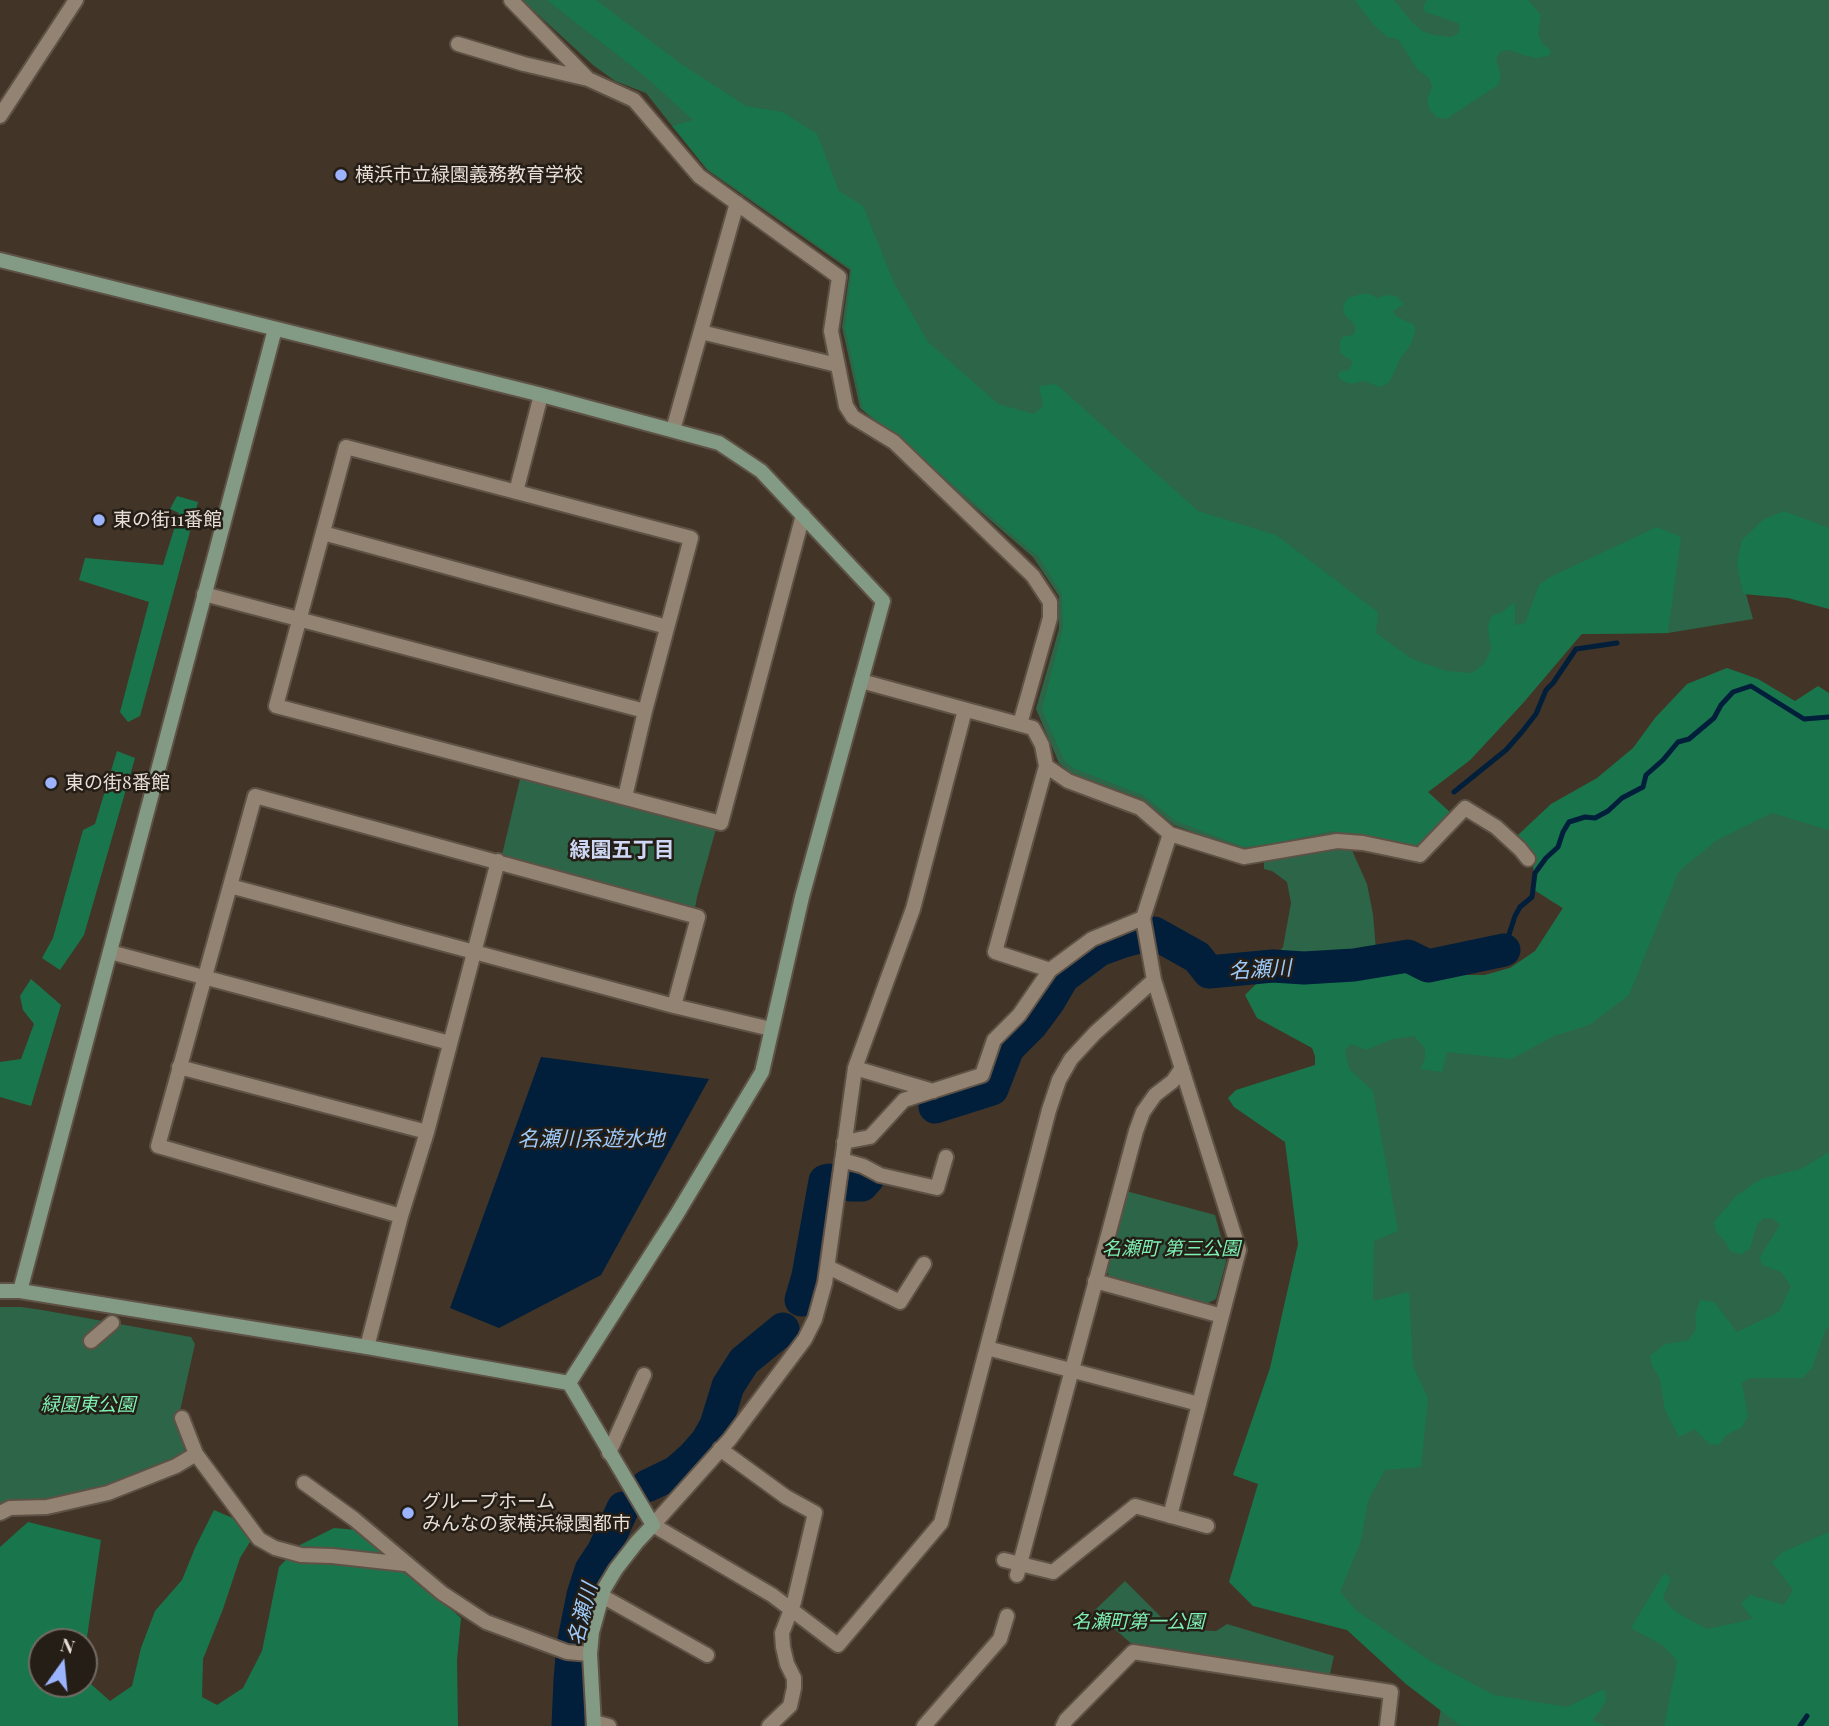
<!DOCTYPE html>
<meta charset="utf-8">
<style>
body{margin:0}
#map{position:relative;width:1829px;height:1726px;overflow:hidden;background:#423527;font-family:"Playfair Display",serif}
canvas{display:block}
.north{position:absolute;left:28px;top:1628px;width:70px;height:70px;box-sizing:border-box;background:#241e17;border:2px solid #726b63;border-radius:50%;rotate:15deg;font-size:19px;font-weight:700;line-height:28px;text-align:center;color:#e7ded5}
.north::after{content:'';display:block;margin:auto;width:24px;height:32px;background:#9bb4fd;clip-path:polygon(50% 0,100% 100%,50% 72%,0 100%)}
</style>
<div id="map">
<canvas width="1829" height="1726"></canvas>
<div class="north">N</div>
</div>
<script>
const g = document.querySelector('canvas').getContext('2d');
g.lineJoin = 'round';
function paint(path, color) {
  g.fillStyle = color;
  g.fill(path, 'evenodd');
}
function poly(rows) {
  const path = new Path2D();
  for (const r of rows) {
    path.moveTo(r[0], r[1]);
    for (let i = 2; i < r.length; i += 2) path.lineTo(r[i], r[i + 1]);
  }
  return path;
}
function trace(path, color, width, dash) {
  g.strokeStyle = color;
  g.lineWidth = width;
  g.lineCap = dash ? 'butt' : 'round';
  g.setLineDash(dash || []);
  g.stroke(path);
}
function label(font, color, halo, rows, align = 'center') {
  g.font = font + ' "Playfair Display","Noto Sans JP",serif';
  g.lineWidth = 5;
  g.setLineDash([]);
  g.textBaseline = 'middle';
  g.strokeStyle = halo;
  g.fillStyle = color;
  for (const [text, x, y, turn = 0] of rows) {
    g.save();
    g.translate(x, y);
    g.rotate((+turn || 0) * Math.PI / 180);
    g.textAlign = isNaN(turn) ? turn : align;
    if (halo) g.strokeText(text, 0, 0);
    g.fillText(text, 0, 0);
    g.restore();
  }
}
paint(poly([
 [522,0,1829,0,1829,553,1737,562,1753,619,1668,633,1582,634,1523,703,1470,760,1428,792,1416,850,1332,834,1242,850,1174,825,1142,799,1071,773,1059,763,1036,709,1059,629,1059,596,1033,557,860,408,842,327,850,270,707,170,646,93,615,81,593,65],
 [1829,749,1829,1726,1438,1726,1443,1696,1347,1618,1249,1591,1331,1269,1316,1041,1485,975,1510,968,1536,951,1563,908,1548,899],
 [520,779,716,829,697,897,695,908,502,855],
 [1340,846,1351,848,1367,884,1373,914,1376,950,1331,959,1296,962,1272,961,1283,947,1291,903,1287,882,1272,871,1264,869,1264,862,1270,860],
 [1126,1191,1215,1215,1225,1251,1226,1262,1216,1299,1206,1304,1110,1277,1106,1271],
 [0,1307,21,1307,42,1310,191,1337,195,1344,177,1424,185,1450,182,1458,114,1486,0,1510],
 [1125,1581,1173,1629,1216,1631,1227,1624,1334,1656,1329,1678,1134,1646,1094,1611]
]), '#2c6547');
paint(poly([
 [547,0,596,0,681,64,746,106,783,112,817,134,839,191,863,206,894,283,928,342,998,404,1034,414,1043,406,1039,386,1056,384,1198,511,1276,535,1378,612,1376,633,1412,659,1447,671,1472,673,1484,664,1491,650,1488,628,1491,616,1502,612,1515,602,1515,625,1525,623,1539,585,1550,577,1657,527,1681,537,1668,633,1581,634,1523,703,1470,760,1428,792,1451,813,1416,850,1372,837,1331,831,1276,843,1244,847,1176,821,1143,795,1073,768,1064,760,1042,710,1063,628,1062,594,1039,557,863,409,845,328,852,269,708,169,672,126,693,120,647,78],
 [1355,0,1394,0,1411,21,1422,31,1434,35,1451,37,1458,34,1460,29,1458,23,1425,12,1423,7,1427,0,1528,0,1541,15,1538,34,1542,43,1551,51,1550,55,1537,58,1523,55,1509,50,1501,51,1496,58,1501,77,1498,85,1446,119,1437,117,1430,110,1427,101,1432,86,1429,78,1417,69,1398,39,1387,37,1373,24],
 [1361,294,1370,294,1377,298,1388,295,1396,296,1404,304,1393,311,1397,317,1413,324,1415,327,1415,332,1411,344,1400,359,1392,377,1387,384,1380,387,1364,381,1350,384,1341,380,1338,375,1341,371,1348,371,1353,362,1340,353,1340,341,1344,336,1351,336,1355,332,1355,325,1345,315,1343,311,1344,304,1348,298],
 [177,496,198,502,140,716,128,722,120,712,149,602,79,580,85,558,163,565,179,513,170,509],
 [1784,511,1829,528,1829,609,1788,598,1743,594,1737,562,1742,540,1763,520],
 [1727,668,1758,679,1795,701,1818,686,1829,693,1829,830,1772,813,1717,840,1679,871,1629,995,1589,1025,1554,1036,1511,1059,1447,1052,1442,1072,1421,1069,1425,1058,1425,1048,1414,1036,1393,1039,1366,1050,1351,1044,1345,1050,1349,1069,1373,1091,1398,1231,1374,1241,1373,1301,1409,1292,1413,1366,1428,1398,1421,1467,1385,1470,1368,1500,1361,1541,1340,1592,1357,1611,1432,1662,1494,1695,1567,1707,1604,1689,1607,1700,1593,1720,1605,1726,1461,1726,1406,1684,1347,1630,1253,1606,1229,1582,1258,1484,1233,1475,1270,1368,1298,1244,1285,1142,1234,1107,1228,1098,1236,1090,1315,1065,1315,1056,1312,1048,1257,1018,1245,995,1259,981,1407,968,1449,975,1485,975,1510,968,1535,951,1563,908,1534,890,1533,860,1518,835,1551,804,1597,778,1633,748,1655,718,1687,684],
 [117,751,135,758,84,935,60,970,42,958,53,938,83,830,95,824],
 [31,979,61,1005,31,1106,0,1097,0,1062,21,1059,34,1024,23,1010,20,996],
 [1829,1152,1829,1328,1826,1328,1812,1368,1802,1378,1750,1378,1742,1383,1748,1416,1742,1427,1726,1435,1719,1445,1709,1444,1695,1429,1679,1437,1665,1410,1660,1379,1652,1366,1650,1356,1665,1344,1689,1340,1696,1329,1695,1315,1700,1300,1714,1302,1737,1332,1779,1312,1791,1286,1781,1272,1762,1265,1760,1257,1780,1225,1774,1219,1763,1218,1757,1225,1750,1248,1741,1255,1730,1251,1725,1241,1716,1232,1714,1222,1736,1196,1761,1179,1801,1169],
 [214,1510,258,1529,240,1558,223,1609,203,1659,202,1697,217,1705,243,1688,262,1651,279,1567,300,1545,334,1528,358,1530,384,1550,461,1618,457,1660,458,1726,0,1726,0,1547,28,1522,101,1540,84,1658,84,1642,42,1642,42,1684,84,1684,84,1678,110,1701,132,1686,141,1648,155,1611,182,1580,195,1548],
 [1829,1532,1829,1726,1664,1726,1677,1661,1664,1646,1631,1628,1664,1573,1671,1578,1663,1598,1671,1608,1686,1618,1707,1629,1753,1619,1741,1604,1750,1595,1784,1605,1793,1590,1772,1562,1783,1552]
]), '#19764c');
paint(poly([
 [541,1057,709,1079,601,1275,499,1328,450,1308]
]), '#011f3b');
trace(poly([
 [1454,792,1506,750,1521,733,1536,714,1546,690,1553,683,1576,649,1617,643],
 [1504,950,1515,916,1520,907,1532,897,1535,873,1546,858,1558,847,1563,832,1569,822,1585,817,1595,818,1608,811,1622,798,1643,787,1646,775,1663,760,1678,742,1689,739,1714,718,1721,705,1733,692,1751,686,1804,719,1829,717],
 [1800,1726,1807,1716]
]), '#011f3b', 5);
trace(poly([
 [935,1107,992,1089,1008,1048,1032,1024,1049,1001,1063,977,1099,950,1124,941,1154,933,1197,957,1209,972,1273,966,1304,968,1354,965,1408,956,1428,966,1504,950],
 [851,1185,862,1185,868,1178],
 [801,1300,808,1276,825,1181,829,1180],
 [647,1486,676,1472,693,1457,707,1441,716,1425,728,1386,744,1361,783,1329],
 [568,1726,570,1680,573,1645,583,1595,591,1570,603,1552,623,1508]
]), '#011f3b', 33);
const street = poly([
 [511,0,587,78],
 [458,44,524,64,588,79,634,100,699,176,839,277,831,331,846,406,853,417,894,442,1033,576,1050,602,1050,618,1020,724],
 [0,116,76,0],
 [701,332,837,365],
 [673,430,737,203],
 [516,492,541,395],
 [323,533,667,627],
 [204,594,645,711],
 [861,681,1033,728,1042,745,1046,766,995,952,1050,970],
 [965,710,913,909,855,1068,825,1283,815,1319,805,1339,730,1439,653,1525,772,1595,838,1645,941,1523,1049,1110,1059,1080,1071,1059,1095,1033,1154,980],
 [625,797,645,711,691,538,346,447,276,706,721,823,803,515],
 [1170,834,1244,857,1337,841,1363,843,1420,855,1465,808,1496,827,1520,849,1528,859],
 [230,886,674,1006,771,1029],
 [1143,918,1154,980,1239,1250,1170,1516],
 [110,952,450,1043],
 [179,1067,427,1132],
 [855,1068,933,1091],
 [844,1142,870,1137,904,1100,982,1075,994,1040,1019,1015,1050,970,1092,939,1143,918,1170,834,1140,808,1068,781,1046,766],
 [842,1160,863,1166,880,1175,937,1188,946,1157],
 [401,1216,158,1146,255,796,698,917,674,1006],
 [828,1267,900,1302,924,1264],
 [1095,1281,1222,1316],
 [91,1341,112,1323],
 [367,1347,401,1216,427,1132,498,861],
 [987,1348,1199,1404],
 [182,1418,196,1454,259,1539,275,1548,301,1555,332,1556,405,1564],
 [720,1449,786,1497,815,1513,794,1602,782,1633,783,1647,787,1664,794,1678,794,1688,790,1706,769,1726],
 [609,1453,644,1375],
 [304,1483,354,1519,442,1593,486,1622,567,1652,590,1654],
 [0,1513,10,1508,47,1507,108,1493,176,1466,196,1454],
 [1004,1560,1053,1572,1135,1506,1207,1526],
 [1017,1575,1136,1131,1143,1112,1155,1095,1173,1081,1182,1068],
 [602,1596,707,1655],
 [594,1722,609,1726],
 [924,1726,1000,1639,1007,1616],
 [1063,1726,1066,1720,1133,1652,1391,1692,1387,1726]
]);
const secondary = poly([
 [0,260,538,394,719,443,761,471,883,601,802,897,762,1072,677,1214,569,1383],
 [0,1291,20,1291,367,1347,569,1383,653,1525,637,1542,616,1569,604,1589,592,1632,590,1654,594,1726],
 [20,1291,275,329]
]);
trace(street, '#5e5246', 18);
trace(secondary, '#5e5246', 18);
trace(street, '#938373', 14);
trace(secondary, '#839b84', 14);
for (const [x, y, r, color] of [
 [341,175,7,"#9bb4fd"],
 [99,520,7,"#9bb4fd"],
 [51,783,7,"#9bb4fd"],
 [408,1513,7,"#9bb4fd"]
]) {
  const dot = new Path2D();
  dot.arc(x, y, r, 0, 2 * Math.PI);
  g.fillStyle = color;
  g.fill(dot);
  trace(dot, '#241e17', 2.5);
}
label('19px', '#e7ded5', '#241e17', [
 ["横浜市立緑園義務教育学校",355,175],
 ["東の街11番館",113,520],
 ["東の街8番館",65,783],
 ["グループホーム",422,1502],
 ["みんなの家横浜緑園都市",422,1524]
], 'left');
label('italic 19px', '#7df0b2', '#241e17', [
 ["名瀬町 第三公園",1171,1249],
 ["緑園東公園",88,1405],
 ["名瀬町第一公園",1138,1622]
]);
label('bold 21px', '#ced8f4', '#241e17', [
 ["緑園五丁目",622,850]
]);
label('italic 21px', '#9dcafa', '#241e17', [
 ["名瀬川",1260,970,-3],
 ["名瀬川系遊水地",591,1139],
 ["名瀬川",583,1614,-76]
]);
</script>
